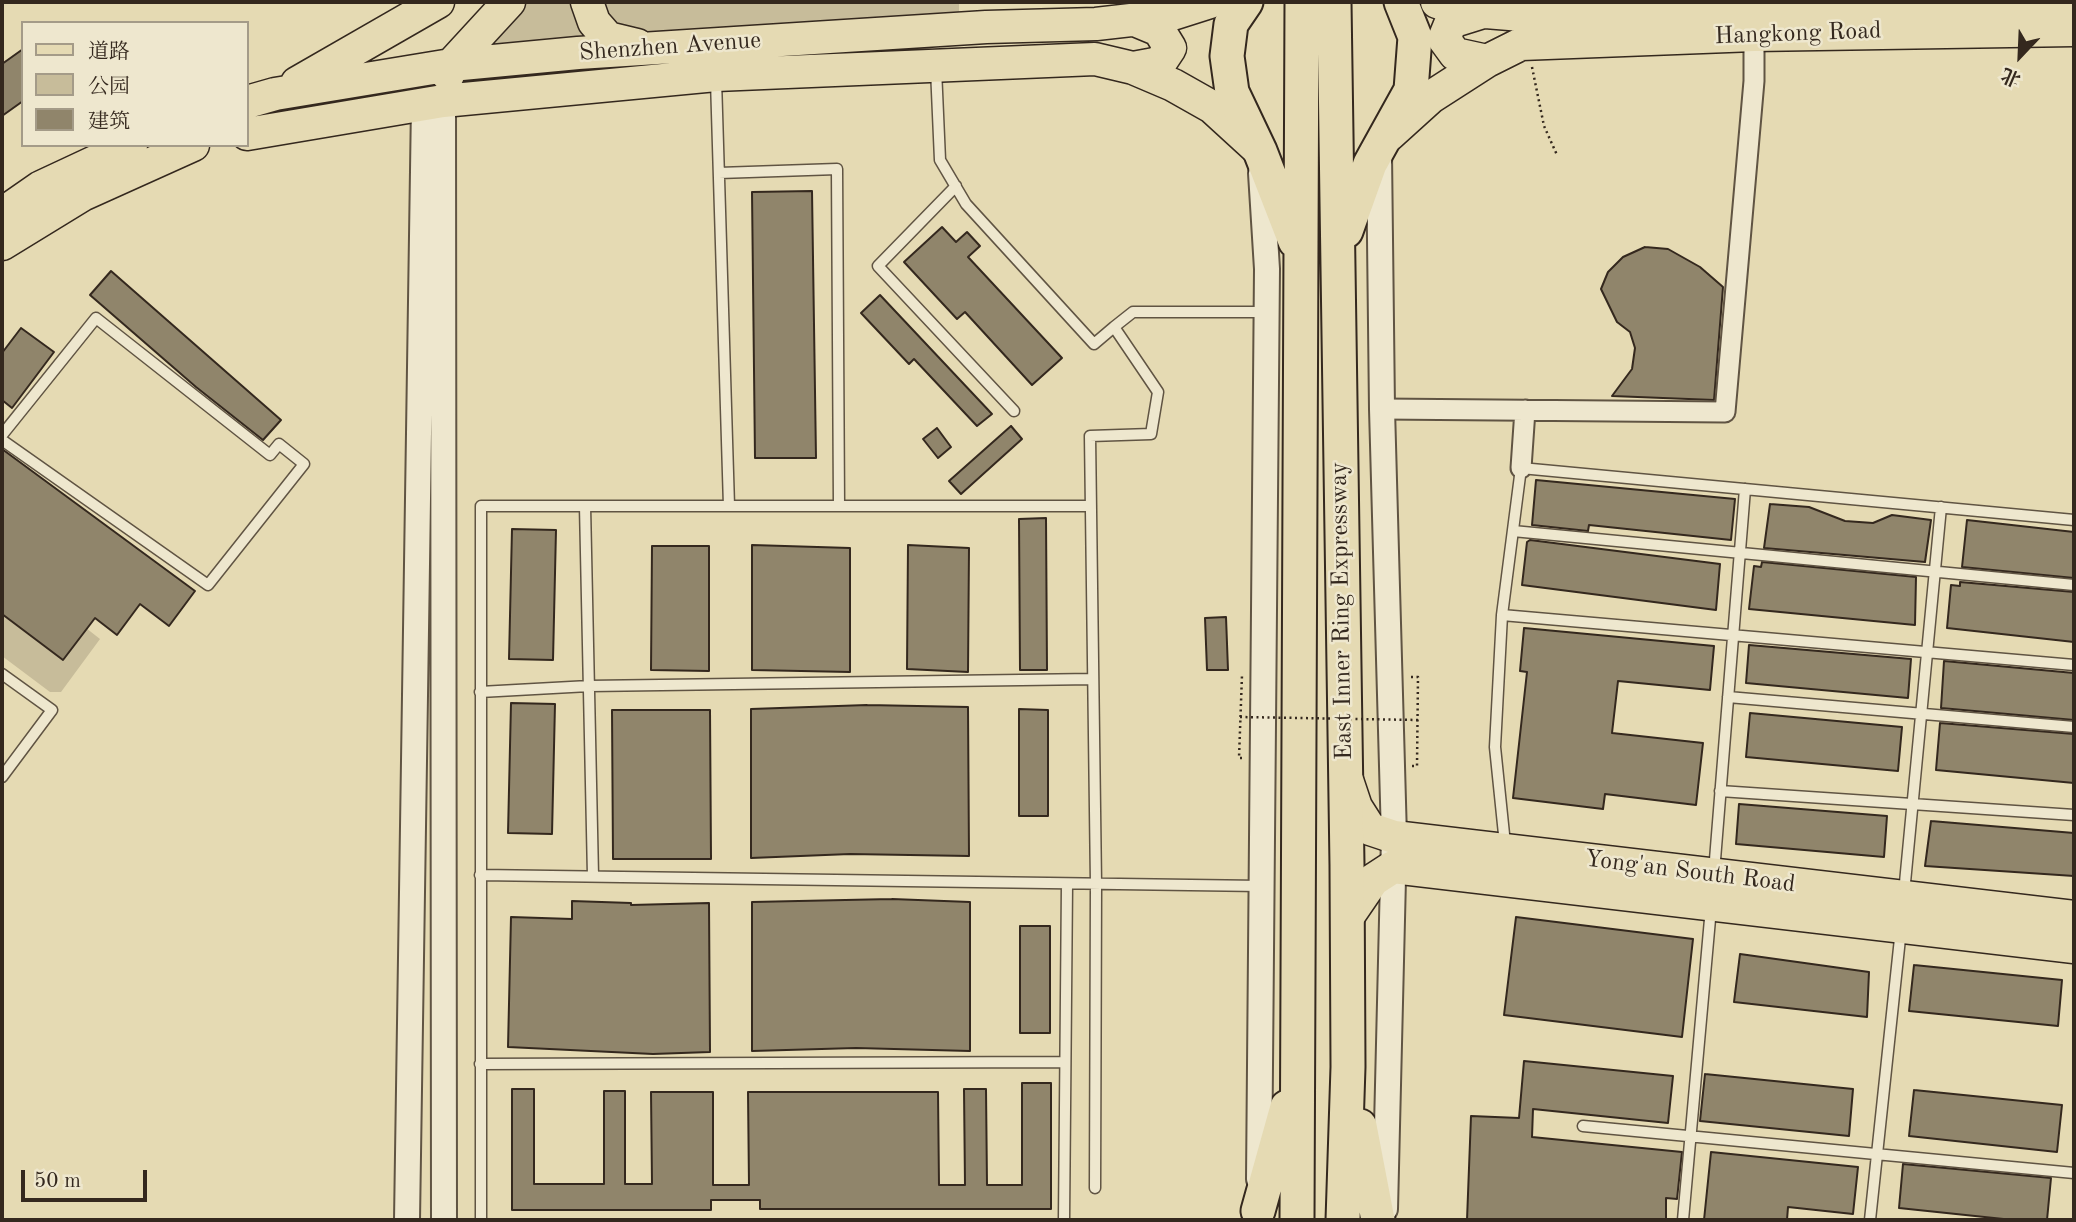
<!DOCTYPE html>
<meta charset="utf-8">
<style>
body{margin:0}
#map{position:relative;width:2076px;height:1222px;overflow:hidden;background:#e5dab3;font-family:"Old Standard TT","Noto Serif SC",serif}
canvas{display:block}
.frame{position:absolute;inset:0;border:4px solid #34281e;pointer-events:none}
.legend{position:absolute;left:21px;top:21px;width:228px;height:126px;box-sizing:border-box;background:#eee7ce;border:2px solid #a49b88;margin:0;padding:9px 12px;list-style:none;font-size:21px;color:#34281e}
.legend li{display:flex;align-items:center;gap:14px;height:35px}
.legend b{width:35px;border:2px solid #a49b88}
.north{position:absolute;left:1985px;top:21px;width:70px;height:70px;-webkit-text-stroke:5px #eee7ce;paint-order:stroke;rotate:203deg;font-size:19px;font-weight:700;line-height:28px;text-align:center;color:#34281e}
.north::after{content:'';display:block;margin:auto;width:24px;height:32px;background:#34281e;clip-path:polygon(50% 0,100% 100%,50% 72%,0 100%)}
.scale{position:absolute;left:21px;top:1170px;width:126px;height:32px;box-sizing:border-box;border:4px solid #34281e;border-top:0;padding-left:9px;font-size:21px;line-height:24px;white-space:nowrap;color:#34281e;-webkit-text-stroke:5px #eee7ce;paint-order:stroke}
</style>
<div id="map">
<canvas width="2076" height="1222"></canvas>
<div class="frame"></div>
<ul class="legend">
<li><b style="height:9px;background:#e5dab3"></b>道路</li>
<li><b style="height:19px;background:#c7bc9a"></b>公园</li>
<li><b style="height:19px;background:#90856b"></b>建筑</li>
</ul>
<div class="north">北</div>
<div class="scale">50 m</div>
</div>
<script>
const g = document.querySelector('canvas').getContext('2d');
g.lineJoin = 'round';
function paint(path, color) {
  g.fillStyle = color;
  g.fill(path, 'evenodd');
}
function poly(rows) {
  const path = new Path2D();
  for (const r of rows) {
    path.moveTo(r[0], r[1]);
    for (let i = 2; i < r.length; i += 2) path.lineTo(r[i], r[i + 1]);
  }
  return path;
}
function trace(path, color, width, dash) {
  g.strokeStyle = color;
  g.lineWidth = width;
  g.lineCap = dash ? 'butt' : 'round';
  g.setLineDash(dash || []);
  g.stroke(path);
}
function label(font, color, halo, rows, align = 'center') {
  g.font = font + ' "Old Standard TT",serif';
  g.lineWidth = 5;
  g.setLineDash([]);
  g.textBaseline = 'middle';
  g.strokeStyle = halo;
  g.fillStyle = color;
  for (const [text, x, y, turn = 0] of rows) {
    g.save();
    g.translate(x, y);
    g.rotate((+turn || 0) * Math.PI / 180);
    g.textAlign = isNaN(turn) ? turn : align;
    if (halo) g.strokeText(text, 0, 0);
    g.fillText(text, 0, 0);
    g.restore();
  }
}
paint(poly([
 [509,2,959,2,959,29,451,65],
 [2,562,100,639,61,692,50,692,2,656]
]), '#c7bc9a');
const building = poly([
 [23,49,23,101,2,116,2,64,23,49],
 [812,191,816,458,755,458,752,192,812,191],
 [942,227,956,242,967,232,980,246,968,257,1062,358,1032,385,965,312,957,319,904,262,942,227],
 [1645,247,1668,249,1700,267,1723,287,1714,400,1612,396,1632,369,1635,348,1630,332,1617,322,1601,289,1608,272,1623,257,1645,247],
 [111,271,281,420,263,440,196,387,90,295,111,271],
 [880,295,992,414,977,426,914,359,909,364,861,313,880,295],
 [21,328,54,352,12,408,2,400,2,353,21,328],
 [1011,426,1022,439,961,494,949,481,1011,426],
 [937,428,951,447,938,458,923,439,937,428],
 [2,449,195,591,169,626,140,604,117,635,95,618,63,660,2,614,2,449],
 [1536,480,1735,499,1731,540,1589,525,1588,531,1532,525,1536,480],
 [1770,504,1809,507,1845,521,1873,523,1892,515,1931,520,1925,562,1764,548,1770,504],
 [1046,518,1047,670,1020,670,1019,519,1046,518],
 [1967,520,2074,532,2074,578,1962,567,1967,520],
 [512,529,556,530,553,660,509,659,512,529],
 [1530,540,1720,564,1716,610,1522,585,1527,542,1530,540],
 [752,545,850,548,850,672,752,670,752,545],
 [908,545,969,548,968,672,907,669,908,545],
 [652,546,709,546,709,671,651,670,652,546],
 [1762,562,1916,577,1915,625,1749,609,1754,566,1761,567,1762,562],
 [1960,582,2074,592,2074,642,1947,628,1951,585,1960,586,1960,582],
 [1226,617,1228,670,1207,670,1205,618,1226,617],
 [1524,628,1714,646,1710,690,1618,681,1612,733,1703,743,1696,805,1605,794,1603,809,1513,798,1527,672,1520,671,1524,628],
 [1749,645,1911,659,1908,698,1746,683,1749,645],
 [1944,661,2074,673,2074,720,1941,708,1944,661],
 [511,703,555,704,552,834,508,833,511,703],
 [867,705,968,707,969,856,850,854,751,858,751,709,867,705],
 [1019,709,1048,710,1048,816,1019,816,1019,709],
 [612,710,710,710,711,859,613,859,612,710],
 [1750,713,1902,727,1898,771,1746,757,1750,713],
 [1940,723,2074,734,2074,783,1936,770,1940,723],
 [1739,804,1887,816,1884,857,1736,844,1739,804],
 [1931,821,2074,833,2074,876,1925,866,1931,821],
 [892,899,970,902,970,1051,856,1048,752,1051,752,902,892,899],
 [572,901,631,903,631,905,709,903,710,1052,653,1054,508,1047,511,917,572,919,572,901],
 [1516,917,1693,939,1682,1037,1504,1015,1516,917],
 [1020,926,1050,926,1050,1033,1020,1033,1020,926],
 [1740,954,1869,972,1867,1017,1734,1002,1740,954],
 [1914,965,2062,980,2058,1026,1909,1011,1914,965],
 [1524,1061,1673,1076,1668,1123,1533,1109,1532,1137,1682,1152,1677,1199,1666,1198,1666,1220,1467,1220,1471,1116,1519,1118,1524,1061],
 [1705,1074,1853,1089,1849,1136,1700,1121,1705,1074],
 [1022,1083,1051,1083,1051,1209,760,1209,760,1200,711,1200,711,1210,512,1210,512,1089,534,1089,534,1184,604,1184,604,1091,625,1091,625,1184,652,1184,651,1092,713,1092,713,1185,749,1185,748,1092,938,1092,939,1185,965,1185,964,1089,986,1089,987,1185,1022,1185,1022,1083],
 [1914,1090,2062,1105,2057,1152,1909,1136,1914,1090],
 [1711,1152,1858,1167,1853,1214,1788,1207,1787,1220,1704,1220,1711,1152],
 [1903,1164,2051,1178,2047,1220,2013,1220,1899,1208,1903,1164]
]);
paint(building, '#90856b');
trace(building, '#34281e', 2);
const service = poly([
 [936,69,940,160,966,204,1094,344,1114,327,1158,392,1151,434,1090,436,1096,884,1095,1188],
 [716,80,729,506],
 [719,173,837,169,839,506],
 [956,186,878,266,1014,411],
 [1114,327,1133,312,1266,312],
 [2,435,96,318,270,455,279,444,304,464,208,585,2,440],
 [585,506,593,876],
 [1513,531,2074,585],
 [1502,615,2074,665],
 [2,674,52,710,2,777],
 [480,692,589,686,1093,679],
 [1728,697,2074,727],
 [1720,791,2074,815],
 [1505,844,1495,747,1502,615,1521,468,2074,520],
 [1714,872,1745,489],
 [480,875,1261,886],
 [1904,893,1941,507],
 [480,1064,1065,1062],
 [1583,1126,2074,1173],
 [481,1220,481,506,1091,506],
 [1064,1220,1067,884],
 [1683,1220,1711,908],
 [1870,1220,1901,929]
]);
const minor = poly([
 [1382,409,1725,412,1754,81,1754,35],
 [1521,468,1525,410]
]);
const tertiary = poly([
 [443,101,444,1220],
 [1379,154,1382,409,1394,837,1385,1209],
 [1259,1179,1267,269,1261,173],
 [407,1220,424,105]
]);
const primary = poly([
 [587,2,594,22,608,38,637,45],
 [1437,2,1461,10,1522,15,2074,2],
 [1483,12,1451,22,1444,39,1455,54,1487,61],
 [1133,68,1160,63,1170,48,1159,30,1135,20],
 [448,75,451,65,509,2],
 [297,83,438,2],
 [247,102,275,94,451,65,578,53,986,27,1096,24,1166,16,1210,2],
 [247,134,443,101,716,75,1095,59,1133,68,1173,85,1212,107,1259,150],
 [1389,135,1431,97,1487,61,1521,44,1754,35,2074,30],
 [2,214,41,187,131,145],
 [2,244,82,195,193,145],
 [1347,780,1356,807,1370,829,1394,837,2074,917],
 [1347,918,1373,880,1393,867,2074,947]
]);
const trunk = poly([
 [1246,2,1231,24,1227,56,1232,92,1260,151,1295,241],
 [1334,2,1347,865,1348,1067,1343,1220],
 [1346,231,1370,164,1411,90,1415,37,1401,2],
 [1360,1126,1378,1220],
 [1258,1211,1287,1107],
 [1297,1220,1302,2]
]);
trace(service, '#605443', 13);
trace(minor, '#605443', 23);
trace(tertiary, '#605443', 28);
trace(primary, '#34281e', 35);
trace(trunk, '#34281e', 37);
trace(poly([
 [1532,67,1544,126,1557,155],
 [1411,677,1418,677,1417,766,1412,766],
 [1242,758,1239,758,1242,675]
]), '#34281e', 2.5, [2, 3.5]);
trace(service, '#eee7ce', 10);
trace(minor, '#eee7ce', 19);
trace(tertiary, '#eee7ce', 24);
trace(primary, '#e5dab3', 32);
trace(trunk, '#e5dab3', 33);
trace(poly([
 [1240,717,1418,720]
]), '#34281e', 2.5, [2, 3.5]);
label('24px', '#34281e', '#eee7ce', [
 ["Hangkong Road",1798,34,-2],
 ["Shenzhen Avenue",670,47,-4],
 ["East Inner Ring Expressway",1342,611,-91],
 ["Yong'an South Road",1690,872,7]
]);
</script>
